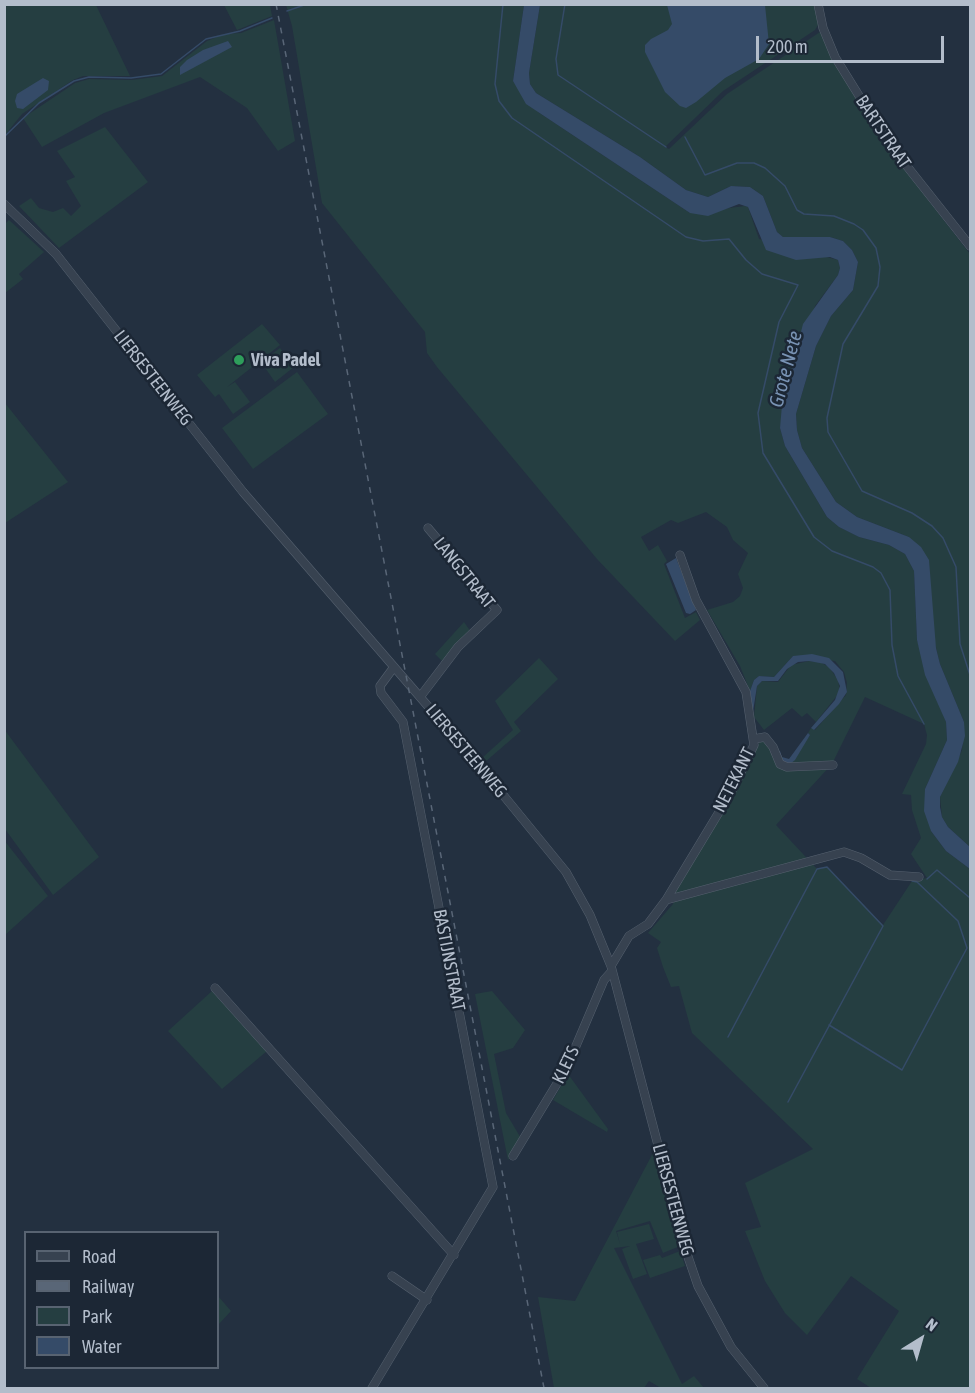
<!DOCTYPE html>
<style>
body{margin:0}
#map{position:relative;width:975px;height:1393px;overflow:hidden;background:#233040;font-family:"Asap Condensed",sans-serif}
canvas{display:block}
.frame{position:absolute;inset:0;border:6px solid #b3bdcb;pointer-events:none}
.legend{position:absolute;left:24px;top:1231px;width:195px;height:138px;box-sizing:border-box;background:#1c2735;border:2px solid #586371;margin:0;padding:8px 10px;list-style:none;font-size:18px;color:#b3bdcb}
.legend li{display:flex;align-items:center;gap:12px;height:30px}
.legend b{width:30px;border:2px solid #586371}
.north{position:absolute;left:891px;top:1309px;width:60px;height:60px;-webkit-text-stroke:4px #1c2735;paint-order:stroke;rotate:37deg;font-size:16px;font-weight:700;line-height:24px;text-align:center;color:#b3bdcb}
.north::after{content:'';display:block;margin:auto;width:21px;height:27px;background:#b3bdcb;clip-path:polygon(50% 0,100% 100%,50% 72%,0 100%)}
.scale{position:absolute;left:756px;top:36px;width:188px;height:27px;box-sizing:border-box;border:3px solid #b3bdcb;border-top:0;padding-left:8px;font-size:18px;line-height:21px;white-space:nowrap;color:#b3bdcb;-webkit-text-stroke:4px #1c2735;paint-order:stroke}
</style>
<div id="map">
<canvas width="975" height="1393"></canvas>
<div class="frame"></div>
<ul class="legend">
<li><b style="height:8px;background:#374250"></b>Road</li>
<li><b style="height:8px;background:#596677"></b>Railway</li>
<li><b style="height:16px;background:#253e41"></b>Park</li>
<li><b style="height:16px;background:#354b68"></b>Water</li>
</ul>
<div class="north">N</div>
<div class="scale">200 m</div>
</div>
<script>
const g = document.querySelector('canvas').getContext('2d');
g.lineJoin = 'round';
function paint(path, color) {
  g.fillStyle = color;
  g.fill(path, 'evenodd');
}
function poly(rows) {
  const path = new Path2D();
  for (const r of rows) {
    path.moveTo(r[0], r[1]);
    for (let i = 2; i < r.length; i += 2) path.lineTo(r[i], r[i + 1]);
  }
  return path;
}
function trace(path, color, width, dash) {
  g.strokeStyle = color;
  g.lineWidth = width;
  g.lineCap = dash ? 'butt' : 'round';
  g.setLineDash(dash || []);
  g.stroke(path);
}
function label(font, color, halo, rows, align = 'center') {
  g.font = font + ' "Asap Condensed",sans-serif';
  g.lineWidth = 5;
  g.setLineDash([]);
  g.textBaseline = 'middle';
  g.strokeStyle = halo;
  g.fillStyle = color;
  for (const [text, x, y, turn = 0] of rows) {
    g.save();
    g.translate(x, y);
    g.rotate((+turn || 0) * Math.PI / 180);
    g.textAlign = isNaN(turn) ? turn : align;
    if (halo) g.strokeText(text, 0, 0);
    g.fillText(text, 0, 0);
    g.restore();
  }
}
paint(poly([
 [5,5,96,5,130,76,83,76,73,80,22,114,5,135],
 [224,5,270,5,272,16,237,30],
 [286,5,524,5,513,81,538,112,690,213,745,206,748,207,759,239,838,260,840,268,838,275,815,306,780,428,785,446,827,517,839,527,859,537,889,545,905,554,914,571,917,640,946,722,947,740,925,789,931,831,946,851,970,869,970,1388,871,1388,857,1379,899,1311,851,1276,807,1335,785,1313,765,1281,745,1231,761,1227,745,1183,813,1149,692,1033,679,986,671,987,663,967,657,948,661,942,648,933,673,904,676,889,761,740,766,741,788,764,810,735,808,733,811,728,815,730,846,695,847,683,844,672,835,661,793,656,774,677,759,676,754,680,750,691,740,666,707,610,733,602,740,596,743,588,738,574,748,553,733,540,727,527,706,512,678,523,671,520,641,537,649,551,658,545,667,561,664,564,685,618,696,612,700,620,675,641,597,559,437,367,427,353,425,332,322,203,292,26],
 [865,697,924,724,927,735,926,744,902,794,911,795,912,810,921,838,911,854,927,878,912,881,883,925,827,867,817,869,776,825,832,764],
 [540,5,816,5,818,25,815,30,723,91,665,147,669,149,727,94,820,32,833,59,883,142,970,254,970,847,948,827,942,817,940,797,962,750,964,722,940,664,909,537,857,517,836,502,802,448,797,430,796,414,816,346,831,316,853,290,858,262,852,250,843,241,830,237,783,237,777,232,763,196,750,187,731,186,708,197,686,190,640,157,536,93,530,84,529,73],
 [274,20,295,141,278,151,247,108,200,77,104,113,42,147,23,118,75,83,89,79,132,80,162,76,207,41,224,34,241,33],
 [105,127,148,182,59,248,19,206,31,198,39,208,53,212,63,208,71,216,81,206,66,181,75,177,57,151],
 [9,220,44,252,19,274,23,279,5,293,5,224],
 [262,324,280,345,227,387,235,382,250,402,233,414,219,394,215,397,197,375],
 [280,348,294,367,275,382,261,362],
 [297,372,328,414,253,469,222,428],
 [5,403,68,482,5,523,4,523],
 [464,622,471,632,442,661,435,654],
 [539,658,558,679,514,722,521,731,485,762,482,758,513,730,495,701],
 [809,661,820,662,829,667,838,680,840,692,816,722,807,713,802,717,792,708,764,730,754,717,757,686,762,681,778,682,791,665],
 [4,729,99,857,53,895,5,829],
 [4,840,48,896,5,935,4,935],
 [212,991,267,1051,222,1089,168,1031],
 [492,991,525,1030,513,1048,494,1054,506,1113,522,1140,508,1160,475,994],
 [568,1074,608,1129,607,1132,553,1100],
 [654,1151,680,1246,663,1253,650,1221,616,1231,620,1244,617,1232,649,1224,654,1239,636,1244,647,1274,633,1279,622,1249,630,1246,614,1248,682,1384,694,1376,704,1388,661,1388,649,1381,644,1388,554,1388,538,1297,575,1301],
 [680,1251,685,1266,650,1278,643,1260,660,1255,662,1258],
 [218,1296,231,1311,218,1325]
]), '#253e41');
paint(poly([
 [524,5,540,5,529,73,530,84,536,93,640,157,686,190,708,197,731,186,750,187,763,196,777,232,783,237,830,237,843,241,852,250,858,262,853,290,831,316,816,346,796,414,797,430,802,448,836,502,857,517,909,537,921,547,929,560,936,648,940,664,964,722,965,736,958,762,940,797,940,807,942,817,948,827,970,847,970,869,946,851,931,831,924,811,925,789,947,740,946,722,925,675,917,640,914,571,905,554,889,545,859,537,839,527,827,517,785,446,780,428,782,405,803,324,838,275,840,268,838,260,830,257,796,260,766,250,748,207,739,204,708,216,690,213,526,104,513,81],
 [667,5,765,5,769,44,759,59,725,78,696,102,686,108,680,106,665,92,645,52,645,45,651,39,668,30,672,24],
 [228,41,232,47,180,75,180,67,187,60,203,50],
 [43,78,49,81,48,90,23,109,17,108,15,101,17,94],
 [676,558,696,610,690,614,686,613,666,564],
 [812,654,829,658,843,672,847,692,839,704,814,730,811,728,835,700,840,686,834,673,825,664,809,661,798,662,787,669,778,681,762,681,757,686,752,718,750,691,754,680,759,676,774,677,793,656],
 [808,733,810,735,795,760,790,764,784,763,777,752,780,751,782,757,789,759]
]), '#354b68');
trace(poly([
 [503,4,495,84,499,101,512,118,686,237,703,241,729,239,746,260,762,274,798,285,779,322,758,413,763,453,814,537,832,551,873,567,881,573,890,590,892,645,898,676,924,724],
 [565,4,556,59,558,75,666,147],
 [287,11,307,4],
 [4,137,39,103,74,81,89,77,131,78,161,74,206,39,240,31,272,18],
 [685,137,705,175,737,163,754,163,765,168,785,186,797,210,804,214,834,216,854,224,863,230,876,248,880,267,878,286,843,344,827,418,828,432,862,491,912,513,932,526,943,538,956,567,960,644,970,675],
 [927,879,937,870,970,898],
 [829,1025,902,1070,967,948,958,921,917,882,912,881],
 [728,1037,817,869,827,867,883,926,788,1102]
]), '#354b68', 1.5);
const minor = poly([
 [818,4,823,28,835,57,887,141,970,246],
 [4,204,56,254,243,492,477,763,566,872,590,915,611,966,685,1248,698,1286,731,1347,764,1388],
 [420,697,458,647,497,610,428,528],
 [754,739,765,737,773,747,780,764,787,767,833,765],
 [666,900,844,852,861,858,890,875,919,877],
 [611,966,629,936,648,924,666,900,733,789,754,745,746,692,696,600,680,555],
 [215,988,454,1255],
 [513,1156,567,1067,604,980,612,971],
 [392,1276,427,1300],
 [372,1388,493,1187,403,722,381,693,380,686,394,667]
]);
trace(minor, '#55606e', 9);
trace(minor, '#374250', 8);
trace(poly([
 [276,4,544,1388]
]), '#596677', 1.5, [6, 6]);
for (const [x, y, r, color] of [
 [239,360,6,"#2e9e5b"]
]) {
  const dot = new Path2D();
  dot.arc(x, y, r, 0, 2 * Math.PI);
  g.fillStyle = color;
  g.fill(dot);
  trace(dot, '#1c2735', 2);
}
label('18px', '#b3bdcb', '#1c2735', [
 ["BARTSTRAAT",883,132,56],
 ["LIERSESTEENWEG",153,378,52],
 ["LANGSTRAAT",464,573,51],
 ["LIERSESTEENWEG",466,751,50],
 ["NETEKANT",734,780,-63],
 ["BASTIJNSTRAAT",449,960,79],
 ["KLETS",566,1065,-64],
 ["LIERSESTEENWEG",673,1200,75]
]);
label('bold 18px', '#b3bdcb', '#1c2735', [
 ["Viva Padel",251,360]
], 'left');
label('italic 20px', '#7993b4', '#1c2735', [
 ["Grote Nete",786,369,-75]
]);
</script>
